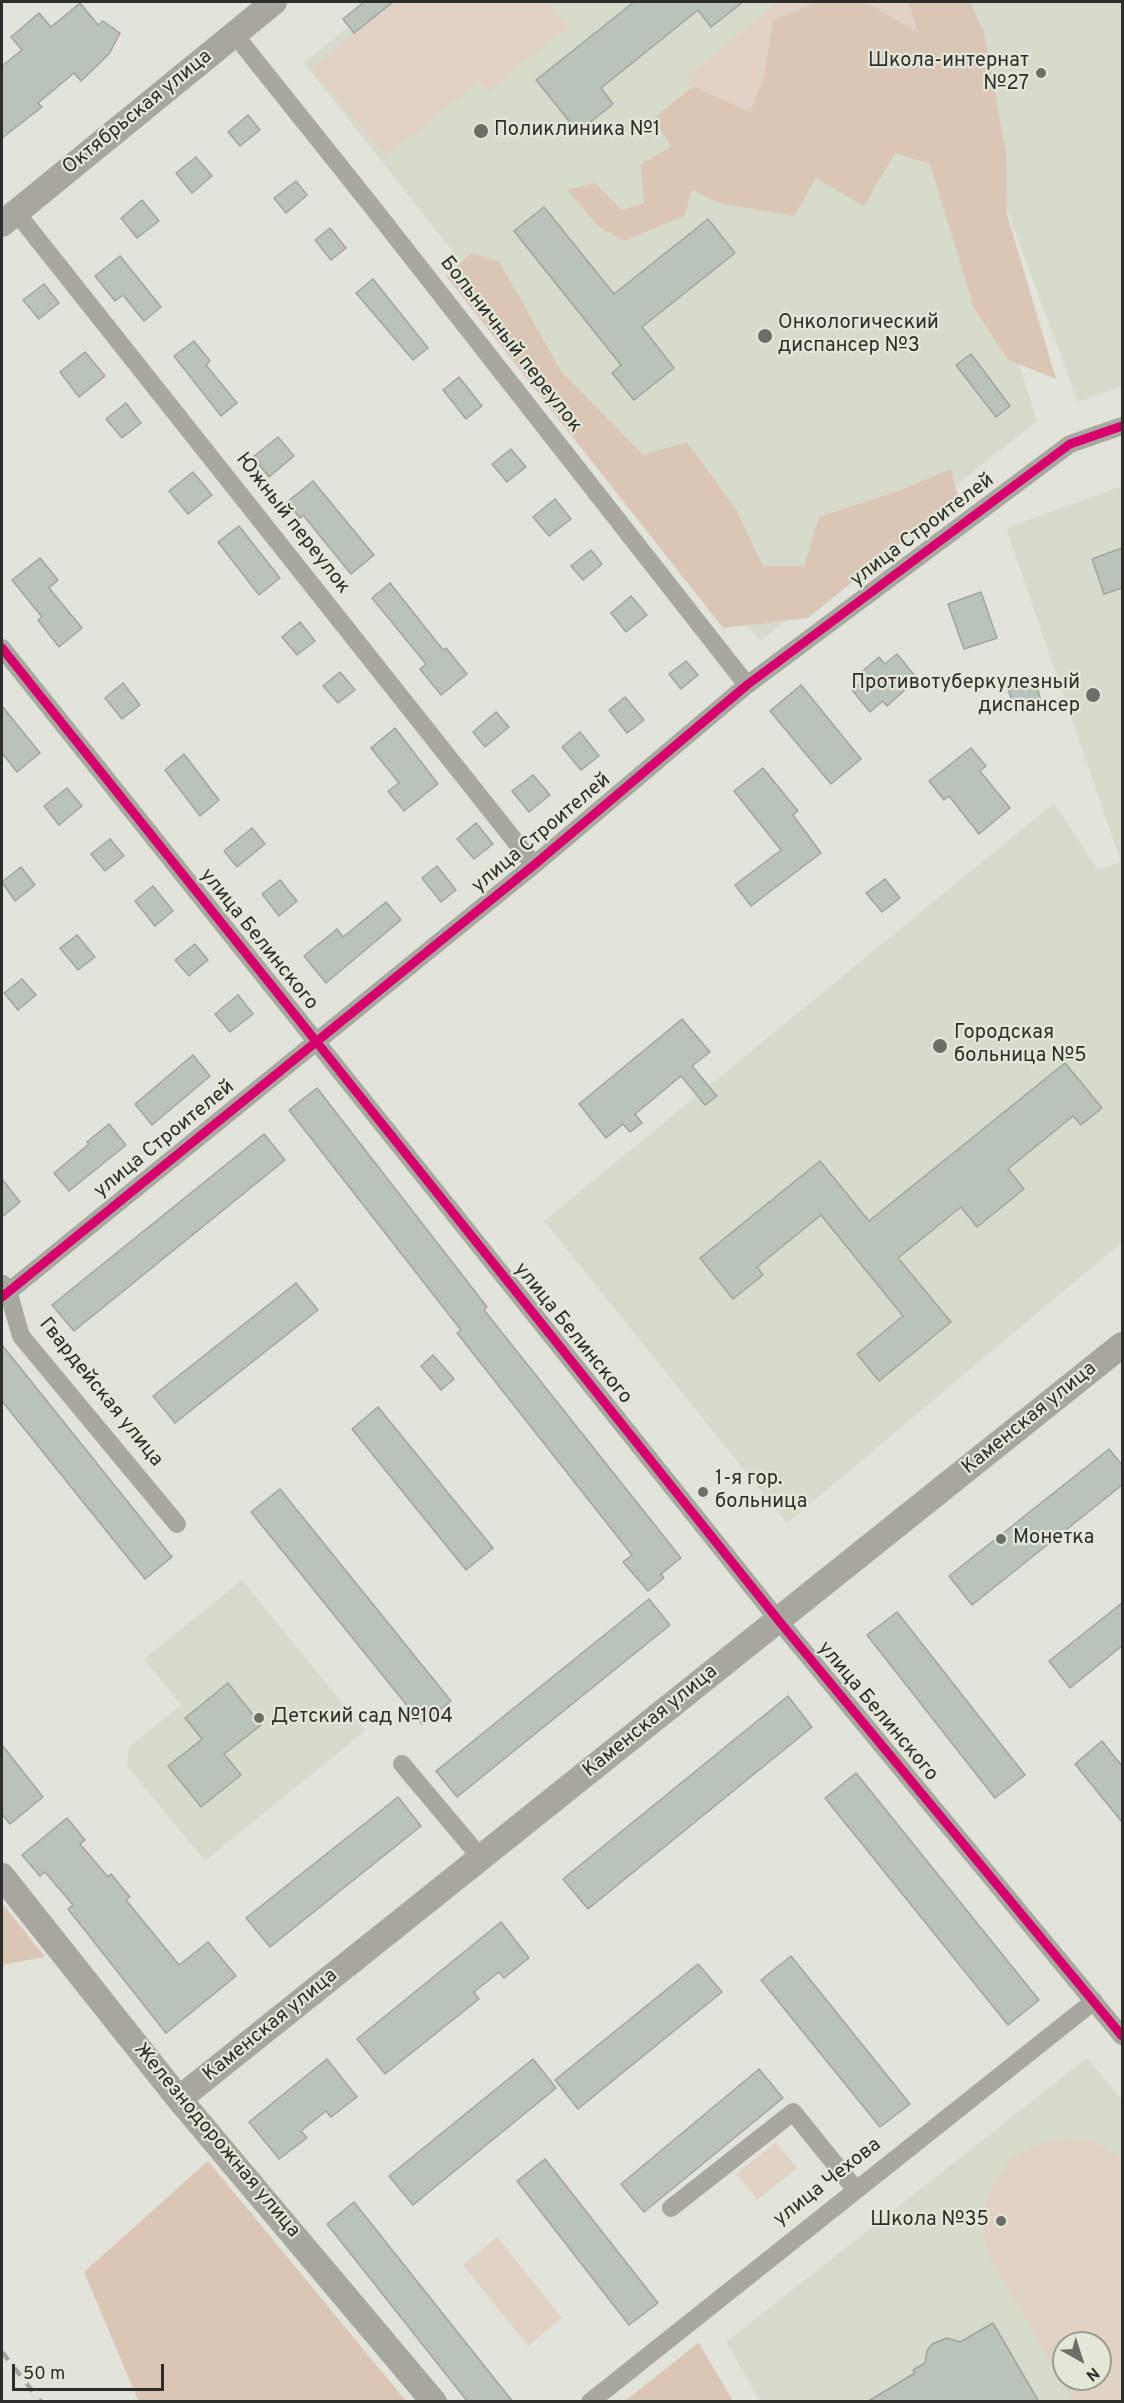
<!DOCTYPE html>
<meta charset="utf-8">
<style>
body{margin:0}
#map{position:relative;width:1124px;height:2403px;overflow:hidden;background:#e2e4dc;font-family:Overpass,sans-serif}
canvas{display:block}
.frame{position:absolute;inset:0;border:3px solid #2d2e29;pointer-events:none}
.north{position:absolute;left:1052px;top:2331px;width:60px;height:60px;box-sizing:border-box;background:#e3e7d8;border:2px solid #9a9d92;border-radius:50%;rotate:141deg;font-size:16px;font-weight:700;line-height:24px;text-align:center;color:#2d2e29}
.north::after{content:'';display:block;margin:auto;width:21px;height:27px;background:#6c6e68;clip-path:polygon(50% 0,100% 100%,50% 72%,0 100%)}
.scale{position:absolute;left:12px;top:2364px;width:152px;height:27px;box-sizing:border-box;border:3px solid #2d2e29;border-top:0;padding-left:8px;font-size:18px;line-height:21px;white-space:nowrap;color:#2d2e29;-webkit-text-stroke:4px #e3e7d8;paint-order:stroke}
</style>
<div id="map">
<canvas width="1124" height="2403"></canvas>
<div class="frame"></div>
<div class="north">N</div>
<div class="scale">50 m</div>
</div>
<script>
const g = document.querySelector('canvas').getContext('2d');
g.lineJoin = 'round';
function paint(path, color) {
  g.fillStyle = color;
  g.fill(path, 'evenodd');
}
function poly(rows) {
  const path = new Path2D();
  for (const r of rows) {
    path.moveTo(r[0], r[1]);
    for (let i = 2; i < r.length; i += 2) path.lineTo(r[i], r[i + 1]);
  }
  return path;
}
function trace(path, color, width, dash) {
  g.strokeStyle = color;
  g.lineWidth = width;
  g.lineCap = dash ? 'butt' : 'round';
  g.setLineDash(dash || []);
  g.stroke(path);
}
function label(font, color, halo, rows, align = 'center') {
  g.font = font + ' Overpass,sans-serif';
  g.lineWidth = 4.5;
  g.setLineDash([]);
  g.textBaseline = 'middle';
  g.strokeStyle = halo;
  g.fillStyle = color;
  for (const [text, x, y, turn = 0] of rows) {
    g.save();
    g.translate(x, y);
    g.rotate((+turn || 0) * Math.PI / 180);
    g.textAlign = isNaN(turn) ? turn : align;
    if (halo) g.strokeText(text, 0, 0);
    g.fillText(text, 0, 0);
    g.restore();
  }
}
paint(poly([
 [378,2,901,2,919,49,1037,421,760,641,304,63],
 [936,2,1122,2,1122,386,1078,402,999,188],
 [1122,486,1122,1242,787,1523,544,1221,1054,803,1098,870,1121,862,1006,528],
 [242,1580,365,1731,205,1861,127,1766,129,1747,181,1705,144,1659],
 [1087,2058,1122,2100,1122,2401,760,2401,726,2342],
 [1064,2343,1100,2343,1100,2379,1064,2379]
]), '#d7dbcb');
paint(poly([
 [384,2,548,2,568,26,488,92,479,81,386,157,311,69,387,6],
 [778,2,818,2,773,20,764,77,750,113,693,86,686,77],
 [865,2,908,2,919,33],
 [1065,2138,1093,2141,1122,2158,1122,2401,1074,2401,991,2261,983,2234,985,2206,995,2179,1013,2158,1038,2144],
 [1064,2343,1100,2343,1100,2379,1064,2379],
 [776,2142,797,2168,757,2200,736,2174],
 [497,2237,562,2318,528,2346,463,2265]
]), '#e2d2c5');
paint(poly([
 [818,2,865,2,918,32,908,2,970,2,984,32,1006,153,1007,214,1056,379,1008,360,974,308,930,164,895,153,864,206,816,178,794,216,719,203,692,190,684,216,624,241,599,227,567,190,595,183,622,210,644,203,641,164,671,147,654,118,693,86,750,112,764,77,773,20],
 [471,253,499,261,561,371,643,455,687,442,737,511,763,566,804,566,819,517,898,491,951,469,958,496,808,618,723,628,446,276],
 [2,1903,45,1957,2,1965],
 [208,2161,406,2401,138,2400,84,2272],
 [699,2343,733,2401,625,2401,698,2343]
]), '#dbc6b6');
const building = poly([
 [364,2,393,2,354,33,343,19,364,2],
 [634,2,743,2,711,27,698,10,601,88,613,104,578,132,536,80,634,2],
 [80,3,98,25,103,21,120,33,109,54,81,81,74,73,38,103,42,107,2,138,2,66,22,50,11,37,39,13,51,27,80,3],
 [248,115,260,130,240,146,228,132,248,115],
 [196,157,212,176,192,193,176,173,196,157],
 [296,181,307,195,286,213,274,198,296,181],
 [142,200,159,221,137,238,121,218,142,200],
 [544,207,614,294,708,219,735,253,642,327,674,368,634,400,612,373,621,365,514,231,544,207],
 [330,228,346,248,331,260,315,240,330,228],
 [120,256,161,307,144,321,123,295,115,301,95,276,120,256],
 [373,279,428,348,413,360,356,293,373,279],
 [44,284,59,303,39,319,23,300,44,284],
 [194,341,210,361,206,365,237,403,221,416,174,356,194,341],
 [85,352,105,376,79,397,60,372,85,352],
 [971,354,1010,406,996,417,956,365,971,354],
 [459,377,482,406,466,419,443,390,459,377],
 [126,403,141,423,122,438,106,419,126,403],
 [278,437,294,456,269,477,253,457,278,437],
 [511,449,526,467,507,482,492,464,511,449],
 [193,472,212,495,188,514,169,491,193,472],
 [313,481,374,555,351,574,303,515,300,518,287,502,313,481],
 [555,499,571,519,549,536,533,517,555,499],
 [239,526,280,578,259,595,218,542,239,526],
 [1122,548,1122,588,1104,594,1092,559,1122,548],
 [591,550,602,564,583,580,571,566,591,550],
 [40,558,58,580,49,588,82,628,59,647,38,620,42,617,12,580,40,558],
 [390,583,443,650,446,648,467,674,441,695,420,669,426,664,372,598,390,583],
 [981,592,997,638,964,649,948,604,981,592],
 [631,596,647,615,626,632,611,613,631,596],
 [300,622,315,641,297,655,282,637,300,622],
 [897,654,915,676,903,685,906,689,887,706,883,701,870,712,852,690,865,680,859,674,879,657,885,664,897,654],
 [686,661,698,675,681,689,669,674,686,661],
 [340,672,355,690,338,703,323,686,340,672],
 [1033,676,1041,700,1015,710,1007,686,1033,676],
 [123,683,140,705,122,719,105,698,123,683],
 [801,685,861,759,831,784,770,711,801,685],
 [625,697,644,720,627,733,609,710,625,697],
 [2,706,40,753,17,772,2,753,2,706],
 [496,712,509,727,485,747,473,732,496,712],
 [395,728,438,784,404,811,388,791,399,783,371,748,395,728],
 [580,732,599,756,581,770,562,747,580,732],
 [971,748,986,766,980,771,1010,808,979,834,949,796,944,800,929,781,971,748],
 [184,754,219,800,200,816,165,770,184,754],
 [763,768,798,811,793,815,821,853,751,906,735,885,781,850,734,791,763,768],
 [533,775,550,795,529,812,512,791,533,775],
 [67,788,82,806,59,825,44,806,67,788],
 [476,823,493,844,474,859,457,839,476,823],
 [252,828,265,844,237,867,224,851,252,828],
 [110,839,124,856,105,871,91,854,110,839],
 [437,866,456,890,441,902,422,878,437,866],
 [21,867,35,885,15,901,2,882,21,867],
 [885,879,900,898,882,912,866,893,885,879],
 [280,880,297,901,279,916,262,894,280,880],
 [153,886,173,911,155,926,135,901,153,886],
 [386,902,401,920,326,983,304,956,337,929,343,937,386,902],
 [77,935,95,957,78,970,60,948,77,935],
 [195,944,208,960,189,976,175,960,195,944],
 [22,979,36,995,18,1010,4,993,22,979],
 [238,995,253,1014,230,1032,215,1014,238,995],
 [682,1019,710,1052,692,1066,717,1096,705,1105,681,1076,635,1114,642,1123,630,1132,623,1124,606,1138,579,1104,682,1019],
 [193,1055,210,1076,152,1125,135,1104,193,1055],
 [1065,1063,1102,1108,1081,1125,1073,1116,1008,1169,1024,1189,977,1227,961,1207,898,1258,951,1322,879,1381,857,1354,903,1316,821,1215,757,1267,763,1275,733,1299,700,1258,820,1161,869,1221,1065,1063],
 [317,1088,487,1307,484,1310,681,1558,661,1574,664,1578,648,1591,623,1562,632,1555,457,1333,461,1330,289,1110,317,1088],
 [109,1124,126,1145,69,1191,54,1173,89,1144,87,1142,109,1124],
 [264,1134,285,1160,74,1331,52,1305,264,1134],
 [2,1179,20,1202,2,1217,2,1179],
 [296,1283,318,1310,175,1423,153,1396,296,1283],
 [2,1345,172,1557,145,1579,2,1401,2,1345],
 [433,1355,454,1379,441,1390,421,1366,433,1355],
 [378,1407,493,1548,466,1570,352,1429,378,1407],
 [1109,1449,1122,1465,1122,1485,972,1605,949,1576,1109,1449],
 [280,1489,451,1701,422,1724,251,1512,280,1489],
 [649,1599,670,1625,457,1797,436,1771,649,1599],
 [1122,1603,1122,1646,1070,1688,1049,1661,1122,1603],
 [897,1612,1025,1775,995,1798,867,1635,897,1612],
 [228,1683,261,1725,224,1754,241,1775,201,1807,168,1766,202,1739,185,1718,228,1683],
 [788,1696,812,1727,588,1909,563,1879,788,1696],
 [1102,1741,1122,1766,1122,1822,1075,1764,1102,1741],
 [2,1745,43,1797,10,1824,2,1814,2,1745],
 [856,1773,1039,2000,1008,2025,825,1798,856,1773],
 [398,1797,421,1826,270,1947,246,1918,398,1797],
 [67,1818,85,1840,80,1844,108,1877,111,1874,130,1897,126,1900,179,1965,208,1942,236,1976,166,2033,68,1909,73,1905,45,1872,40,1876,22,1855,67,1818],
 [501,1922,529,1958,504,1978,499,1972,474,1992,479,1999,385,2074,357,2039,501,1922],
 [791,1956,910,2104,880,2127,761,1980,791,1956],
 [698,1964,722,1992,578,2109,555,2080,698,1964],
 [327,2059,357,2097,331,2117,326,2111,301,2131,307,2138,279,2159,249,2122,327,2059],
 [533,2059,556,2088,413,2205,389,2176,533,2059],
 [759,2069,783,2098,644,2212,621,2184,759,2069],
 [545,2159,658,2303,629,2325,517,2181,545,2159],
 [354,2202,513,2402,468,2402,327,2224,354,2202],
 [993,2323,1039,2402,867,2402,915,2373,913,2370,925,2363,927,2351,932,2344,947,2338,960,2342,993,2323]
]);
paint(building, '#bac3ba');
trace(building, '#a1a49e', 1.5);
trace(poly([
 [235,35,370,204,747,685],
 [16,212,534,865],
 [2,648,779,1621,1122,2036],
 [3,1284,8,1291,21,1336,177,1524],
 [2,1297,534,865,747,685,1070,444,1122,426],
 [402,1764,481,1858],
 [671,2208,793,2112,856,2190],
 [590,2402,1094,2001]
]), '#a9a8a0', 18);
trace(poly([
 [2,224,274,2],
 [2,1876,179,2099,434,2402],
 [179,2099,1122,1345]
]), '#a7a7a0', 26);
trace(poly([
 [2,2352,41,2402]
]), '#a5a4a0', 4.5, [10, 10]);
trace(poly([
 [2,648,779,1621,1122,2036],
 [2,1297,534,865,747,685,1070,444,1122,426]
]), '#d6006c', 9);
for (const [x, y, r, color] of [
 [1041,73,6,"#6c6e68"],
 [481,131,8,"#6c6e68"],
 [765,336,8,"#6c6e68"],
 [1093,695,8,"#6c6e68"],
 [940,1046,8,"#6c6e68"],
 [703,1492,6,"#6c6e68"],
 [1001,1539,6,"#6c6e68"],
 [259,1718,6,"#6c6e68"],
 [1001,2221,6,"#6c6e68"]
]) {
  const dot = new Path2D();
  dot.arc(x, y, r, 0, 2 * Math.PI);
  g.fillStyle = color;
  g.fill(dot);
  trace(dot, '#e3e7d8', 2);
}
label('20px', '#2d2e29', '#e3e7d8', [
 ["Школа-интернат",1029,62,"right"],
 ["№27",1029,85,"right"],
 ["Поликлиника №1",494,131],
 ["Онкологический",778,324],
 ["диспансер №3",778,347],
 ["Противотуберкулезный",1080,684,"right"],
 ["диспансер",1080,707,"right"],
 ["Городская",954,1034],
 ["больница №5",954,1057],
 ["1-я гор.",715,1480],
 ["больница",715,1503],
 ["Монетка",1013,1539],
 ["Детский сад №104",271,1718],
 ["Школа №35",989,2221,"right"]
], 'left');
label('20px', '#2d2e29', '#e3e7d8', [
 ["Октябрьская улица",138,113,-39],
 ["Больничный переулок",510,345,52],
 ["Южный переулок",292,524,52],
 ["улица Строителей",923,531,-37],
 ["улица Строителей",542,834,-40],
 ["улица Белинского",258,940,51],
 ["улица Строителей",165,1140,-39],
 ["улица Белинского",572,1334,51],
 ["Гвардейская улица",100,1393,51],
 ["Каменская улица",1030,1419,-39],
 ["улица Белинского",877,1712,50],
 ["Каменская улица",651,1722,-39],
 ["Каменская улица",271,2026,-39],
 ["Железнодорожная улица",216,2141,50],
 ["улица Чехова",828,2183,-38]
]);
</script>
